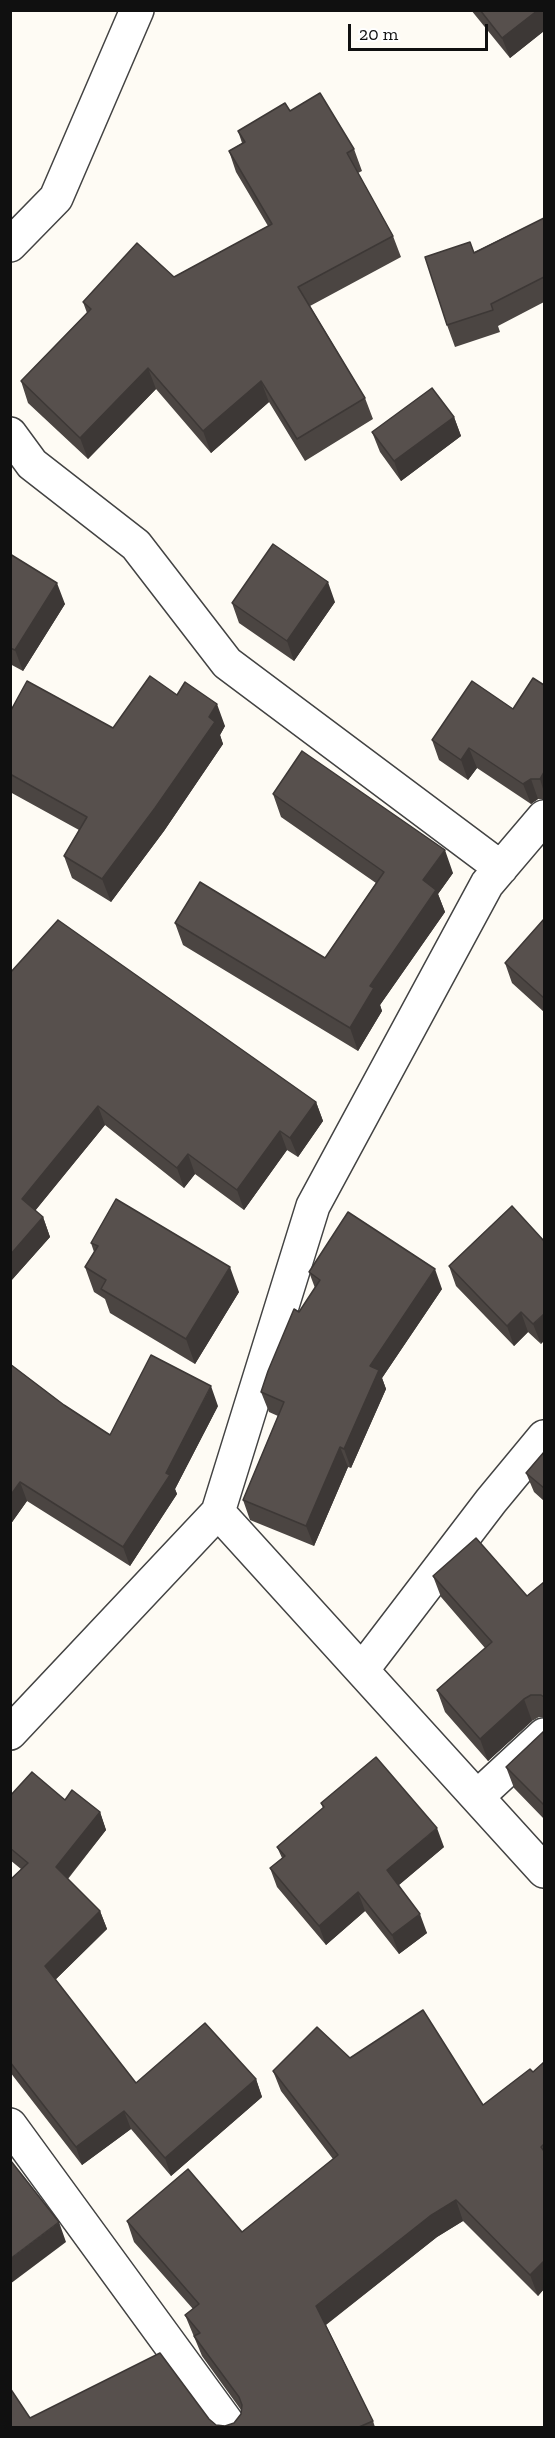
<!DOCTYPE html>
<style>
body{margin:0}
#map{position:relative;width:555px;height:2438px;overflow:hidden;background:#fefbf4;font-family:"Zilla Slab",serif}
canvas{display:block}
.frame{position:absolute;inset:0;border:12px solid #101010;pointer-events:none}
.scale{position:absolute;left:348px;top:24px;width:140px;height:27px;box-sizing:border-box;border:3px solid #101010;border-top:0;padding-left:8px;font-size:18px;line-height:21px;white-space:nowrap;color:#101010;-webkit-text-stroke:4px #fff;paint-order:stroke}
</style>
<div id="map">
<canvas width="555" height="2438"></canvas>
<div class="frame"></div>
<div class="scale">20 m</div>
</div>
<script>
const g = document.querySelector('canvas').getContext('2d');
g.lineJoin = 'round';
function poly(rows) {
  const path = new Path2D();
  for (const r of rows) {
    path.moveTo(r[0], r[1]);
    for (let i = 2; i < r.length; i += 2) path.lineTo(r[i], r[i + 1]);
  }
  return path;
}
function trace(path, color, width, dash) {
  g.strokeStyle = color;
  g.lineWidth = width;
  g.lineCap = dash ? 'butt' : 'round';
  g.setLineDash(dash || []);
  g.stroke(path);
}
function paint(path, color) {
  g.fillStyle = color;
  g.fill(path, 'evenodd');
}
const minor = poly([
 [10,245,56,198,137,10],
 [10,434,32,464,136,545,227,663,501,868],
 [218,1512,544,1871],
 [362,1670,491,1501,544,1437],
 [10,1733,218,1512,313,1206,487,884,544,817],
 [477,1797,544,1735],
 [10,2125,231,2428]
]);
trace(minor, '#434343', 36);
trace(minor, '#fff', 33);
paint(poly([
 [471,10,544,10,544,31,510,58],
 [290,111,354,149,362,171,358,173,393,236,401,257,310,306,365,398,373,419,305,461,269,402,211,453,156,389,88,459,28,403,21,381,87,313,83,302,174,277,268,226,236,172,229,151,242,143,238,131],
 [544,218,544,302,498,326,500,332,455,347,447,325,474,252],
 [454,417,461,436,401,481,380,452,372,432],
 [10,554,65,604,23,671,10,664],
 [335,602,294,661,239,623,232,603],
 [544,685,544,799,538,799,531,804,477,768,468,780,439,760,432,740,513,709],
 [177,695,225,726,220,735,223,744,164,831,111,902,72,878,64,856,79,830,10,792,10,712,113,728],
 [273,794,453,873,438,894,445,912,380,1005,382,1011,358,1051,183,945,175,923,325,958,376,883,281,817],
 [544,919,544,1012,512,983,505,963],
 [10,973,316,1102,323,1121,298,1157,287,1150,244,1210,195,1174,184,1188,105,1125,35,1211,43,1217,50,1237,10,1282],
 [512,1206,541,1344,528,1332,514,1346,456,1286,449,1266],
 [91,1243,239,1292,195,1364,110,1313,105,1299,94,1292,85,1267,94,1252],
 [309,1272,442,1289,382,1378,386,1389,351,1468,348,1467,314,1546,250,1520,243,1500,278,1416,269,1412,261,1392,299,1312,315,1288],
 [10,1364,64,1405,110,1435,218,1406,175,1489,177,1494,130,1566,27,1501,10,1525],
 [544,1452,544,1501,534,1492,526,1473],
 [433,1576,527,1596,544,1582,544,1717,539,1717,532,1721,488,1761,445,1712,437,1690,485,1648,441,1597],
 [544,1731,544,1819,514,1788,506,1767],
 [10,1796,65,1800,100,1812,106,1830,68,1879,100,1911,107,1929,55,1980,136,2083,256,2079,262,2097,171,2176,131,2129,82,2165,10,2072,10,1880,21,1869,10,1860],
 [321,1803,444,1847,399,1885,427,1933,399,1954,365,1911,326,1945,277,1887,270,1868,282,1858,277,1847,323,1808],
 [350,2058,483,2105,533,2072,544,2062,544,2289,538,2296,463,2221,437,2237,326,2325,373,2421,375,2427,10,2427,30,2418,209,2419,216,2425,225,2426,234,2423,241,2414,241,2410,202,2356,185,2315,193,2309,134,2242,127,2221,242,2232,333,2159,281,2091,273,2071]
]), '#4b4542');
paint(poly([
 [538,10,544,10,544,31,510,58,502,38],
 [148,368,156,389,88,459,80,438],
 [261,381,269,402,211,453,203,431],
 [454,417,461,436,401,481,394,461],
 [328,582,335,602,294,661,287,641],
 [57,583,65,604,23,671,15,650],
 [217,704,225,726,220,735,223,744,164,831,111,902,102,879],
 [469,748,477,768,468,780,461,760],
 [544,772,544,792,540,779],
 [531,779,538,799,531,804,523,784],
 [445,850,453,873,438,894,445,912,380,1005,382,1011,358,1051,350,1028,423,880],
 [316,1102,323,1121,298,1157,290,1138],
 [98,1106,105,1125,29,1218,22,1199],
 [280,1131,287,1150,244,1210,237,1190],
 [188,1154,195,1174,184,1188,177,1168],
 [43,1217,50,1237,10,1282,10,1255],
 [230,1267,239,1292,195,1364,186,1339],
 [435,1269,442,1289,382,1378,386,1389,351,1468,344,1449,370,1366],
 [521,1312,528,1332,514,1346,507,1326],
 [544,1314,544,1341,541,1344,533,1324],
 [211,1386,218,1406,175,1489,177,1494,130,1566,123,1547,166,1473],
 [340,1447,348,1467,314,1546,306,1526],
 [20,1482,27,1501,10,1525,10,1496],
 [524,1699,532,1721,488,1761,480,1739],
 [100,1812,106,1830,62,1885,56,1867],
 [437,1828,444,1847,394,1889,387,1870],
 [358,1892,365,1911,326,1945,319,1926],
 [100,1911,107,1929,51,1984,45,1966],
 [420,1914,427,1933,399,1954,392,1935],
 [256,2079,262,2097,171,2176,165,2158],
 [124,2111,131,2129,82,2165,76,2147],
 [456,2200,463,2221,437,2237,324,2326,316,2306,430,2216],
 [59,2222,66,2242,10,2284,10,2259],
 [544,2261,544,2289,538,2296,530,2275]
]), '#3d3836');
const building = poly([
 [480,10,538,10,502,38,480,10],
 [320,93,354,149,347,153,393,236,298,287,365,398,297,439,261,381,203,431,148,368,80,438,21,381,91,309,83,302,137,243,174,277,272,224,229,151,245,142,238,131,285,103,290,111,320,93],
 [544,218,544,277,491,304,493,310,447,325,425,257,470,242,474,253,544,218],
 [432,388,454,417,394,461,372,432,432,388],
 [273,544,328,582,287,641,232,603,273,544],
 [10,554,57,583,15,650,10,648,10,554],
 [150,676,177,695,185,682,217,704,209,717,215,722,155,808,102,879,64,856,87,817,10,774,10,712,27,681,113,728,150,676],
 [533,678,544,685,544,772,540,779,531,779,523,784,469,748,461,760,432,740,472,681,513,709,533,678],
 [302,751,445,850,423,880,436,890,370,986,374,988,350,1028,175,923,200,882,325,958,384,872,273,794,302,751],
 [544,919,544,998,505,963,544,919],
 [58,920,316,1102,290,1138,280,1131,237,1190,188,1154,177,1168,98,1106,22,1199,43,1217,10,1255,10,973,58,920],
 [116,1199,230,1267,186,1339,101,1289,106,1280,85,1267,98,1246,91,1243,116,1199],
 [512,1206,544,1241,544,1314,533,1324,521,1312,507,1326,449,1266,512,1206],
 [348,1212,435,1269,370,1366,379,1370,344,1449,340,1447,306,1526,243,1500,284,1402,261,1392,268,1371,294,1309,299,1312,320,1280,309,1272,348,1212],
 [151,1355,211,1386,166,1473,170,1475,123,1547,20,1482,10,1496,10,1364,64,1405,110,1435,151,1355],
 [544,1452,544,1488,526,1473,544,1452],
 [476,1538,527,1596,544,1582,544,1697,541,1695,531,1695,524,1699,480,1739,437,1690,492,1642,433,1576,476,1538],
 [544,1731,544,1805,506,1767,544,1731],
 [376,1757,437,1828,387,1870,420,1914,392,1935,358,1892,319,1926,270,1868,285,1856,277,1847,324,1807,321,1803,376,1757],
 [32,1772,65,1800,72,1790,100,1812,56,1867,100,1911,45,1966,136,2083,205,2023,256,2079,165,2158,124,2111,76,2147,10,2062,10,1880,28,1863,10,1848,10,1796,32,1772],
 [423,2010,483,2105,530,2069,533,2072,544,2062,544,2144,541,2147,544,2151,544,2261,530,2275,456,2200,430,2216,316,2306,373,2421,359,2427,10,2427,10,2388,30,2418,160,2353,209,2419,216,2425,225,2426,234,2423,241,2414,242,2405,239,2397,194,2336,200,2333,185,2315,199,2304,127,2221,188,2169,242,2232,338,2155,273,2071,317,2027,350,2058,423,2010],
 [11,2161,59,2222,10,2259,10,2162,11,2161]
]);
paint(building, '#57504d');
trace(building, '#3d3836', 1.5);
</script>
